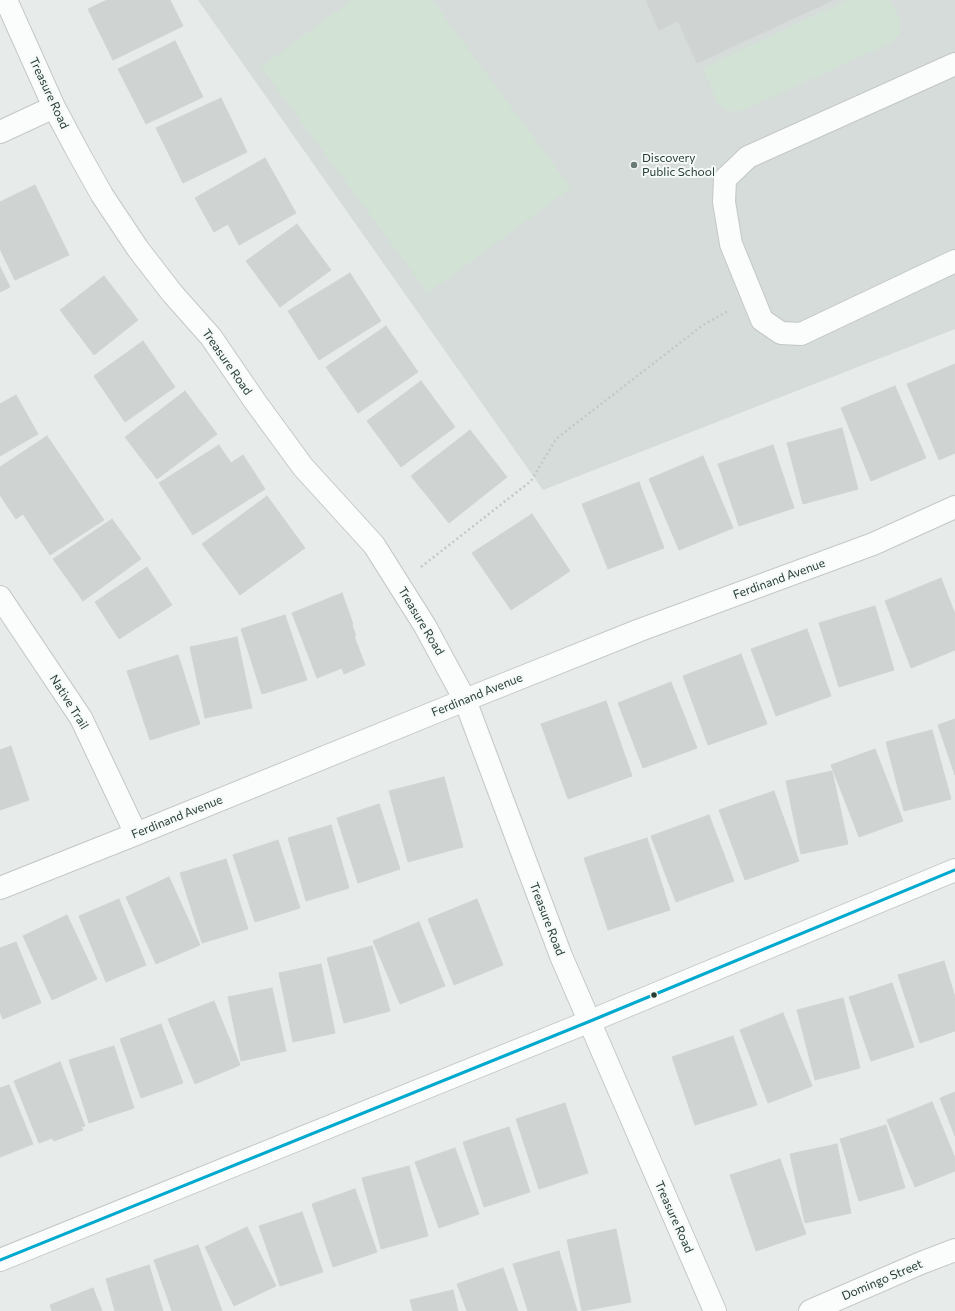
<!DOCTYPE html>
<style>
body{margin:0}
canvas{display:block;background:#e7ebe9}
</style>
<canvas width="955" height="1311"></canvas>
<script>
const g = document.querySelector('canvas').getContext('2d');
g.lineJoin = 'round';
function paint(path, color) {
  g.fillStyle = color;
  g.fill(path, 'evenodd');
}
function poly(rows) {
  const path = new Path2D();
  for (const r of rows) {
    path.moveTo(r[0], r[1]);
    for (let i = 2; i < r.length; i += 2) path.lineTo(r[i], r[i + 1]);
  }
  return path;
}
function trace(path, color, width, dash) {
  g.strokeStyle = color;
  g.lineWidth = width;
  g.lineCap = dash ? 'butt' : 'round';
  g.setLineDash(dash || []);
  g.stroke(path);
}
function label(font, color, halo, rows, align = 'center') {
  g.font = font + ' Commissioner,sans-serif';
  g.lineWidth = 4;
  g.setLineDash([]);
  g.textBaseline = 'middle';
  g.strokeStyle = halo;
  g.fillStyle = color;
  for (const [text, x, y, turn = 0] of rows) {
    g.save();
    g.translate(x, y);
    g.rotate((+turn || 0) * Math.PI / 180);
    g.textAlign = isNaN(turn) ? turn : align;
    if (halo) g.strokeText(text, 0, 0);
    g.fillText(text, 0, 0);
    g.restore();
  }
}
paint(poly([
 [198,0,955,0,955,329,543,490]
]), '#d5dcd9');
paint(poly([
 [352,0,432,0,571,188,428,293,261,67],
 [848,0,890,0,899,17,901,31,894,41,742,111,729,111,718,104,703,68]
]), '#d2e3d6');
const building = poly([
 [107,0,170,0,183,26,113,60,88,9,107,0],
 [646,0,833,0,697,63,678,21,659,30,646,0],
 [175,41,203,97,146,124,118,69,175,41],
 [221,98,247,152,183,183,156,128,221,98],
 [265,158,296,213,239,245,228,224,214,232,195,198,265,158],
 [35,185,69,255,15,280,0,249,0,202,35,185],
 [297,224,331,270,280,307,246,261,297,224],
 [0,267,10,287,0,292,0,267],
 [350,273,381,321,319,360,288,311,350,273],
 [104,276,138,320,94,355,60,310,104,276],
 [386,326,418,372,358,413,326,367,386,326],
 [143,341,175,387,125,422,94,376,143,341],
 [955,364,955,453,939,460,907,384,955,364],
 [421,381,455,427,401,467,367,421,421,381],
 [895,386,926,458,871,481,841,408,895,386],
 [185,391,217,434,157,479,125,437,185,391],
 [16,395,38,434,0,456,0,404,16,395],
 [842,428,858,489,803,504,787,443,842,428],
 [470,430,507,477,449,523,411,476,470,430],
 [47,436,104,520,50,555,23,514,16,519,0,495,0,467,47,436],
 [219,445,231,463,243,455,265,489,193,535,159,483,219,445],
 [773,445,794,508,739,526,718,464,773,445],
 [703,456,733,528,679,550,649,479,703,456],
 [639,482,664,548,608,569,582,504,639,482],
 [267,496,305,548,240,595,202,544,267,496],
 [532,514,570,571,511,610,472,553,532,514],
 [112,519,141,559,83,601,53,559,112,519],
 [147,567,172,605,119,639,95,602,147,567],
 [941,578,955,614,955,650,911,668,885,601,941,578],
 [342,593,353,624,352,625,356,636,354,636,365,665,344,674,342,668,317,678,292,613,342,593],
 [875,606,894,670,839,687,819,623,875,606],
 [285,615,307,680,262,694,241,629,285,615],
 [807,629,831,696,776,716,751,649,807,629],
 [237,637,252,708,205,718,190,647,237,637],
 [741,654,767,724,708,745,683,676,741,654],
 [178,655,200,724,150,740,127,671,178,655],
 [671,682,697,748,643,768,618,703,671,682],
 [606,701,632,776,568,799,541,724,606,701],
 [955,719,955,775,938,725,955,719],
 [932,730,951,799,904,811,886,742,932,730],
 [11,746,29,800,0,810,0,750,11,746],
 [875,749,903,821,859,837,831,765,875,749],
 [832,771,848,844,801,854,786,781,832,771],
 [444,777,463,847,408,862,389,791,444,777],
 [774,791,799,861,745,880,719,810,774,791],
 [379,804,400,869,358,883,337,818,379,804],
 [709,815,734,881,676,902,651,836,709,815],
 [331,825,349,888,306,901,288,838,331,825],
 [647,838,670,910,608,930,584,858,647,838],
 [278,840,300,908,255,922,233,855,278,840],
 [226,859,248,929,202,943,180,873,226,859],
 [169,877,200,945,156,964,126,897,169,877],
 [119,899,146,965,106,982,79,916,119,899],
 [477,899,503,965,454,985,428,919,477,899],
 [67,915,97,979,52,1000,23,936,67,915],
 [419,922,445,986,400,1004,373,941,419,922],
 [16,942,41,1003,3,1019,0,1012,0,948,16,942],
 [372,946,390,1011,344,1023,327,958,372,946],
 [944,961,955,997,955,1031,920,1043,898,975,944,961],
 [321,964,335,1033,293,1042,279,973,321,964],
 [892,983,914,1047,871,1061,849,997,892,983],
 [272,988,286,1051,241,1061,228,997,272,988],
 [843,998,860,1068,815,1080,797,1010,843,998],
 [214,1001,240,1065,195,1084,168,1019,214,1001],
 [783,1013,812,1086,768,1103,740,1030,783,1013],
 [161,1024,183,1083,141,1098,120,1039,161,1024],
 [733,1036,757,1105,695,1125,672,1057,733,1036],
 [114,1046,134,1108,89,1123,69,1060,114,1046],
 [60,1062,85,1126,81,1127,83,1130,54,1141,52,1138,39,1143,14,1081,60,1062],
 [9,1085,33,1144,0,1157,0,1088,9,1085],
 [955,1092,955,1136,940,1098,955,1092],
 [932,1102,955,1158,955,1171,915,1187,887,1120,932,1102],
 [565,1103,588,1173,539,1189,516,1119,565,1103],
 [886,1125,905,1188,859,1201,840,1139,886,1125],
 [509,1127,530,1192,484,1207,463,1142,509,1127],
 [837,1144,851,1213,805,1223,790,1154,837,1144],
 [455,1148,479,1214,439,1228,415,1162,455,1148],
 [780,1159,806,1234,756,1251,730,1175,780,1159],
 [409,1166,428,1236,381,1249,362,1178,409,1166],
 [355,1189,377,1252,333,1267,312,1204,355,1189],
 [302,1212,323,1272,280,1286,259,1226,302,1212],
 [247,1227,276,1286,234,1306,205,1247,247,1227],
 [616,1229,631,1302,582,1311,567,1240,616,1229],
 [198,1245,222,1311,172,1311,154,1260,198,1245],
 [559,1251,577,1311,528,1311,513,1264,559,1251],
 [149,1265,163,1311,115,1311,106,1279,149,1265],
 [503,1268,518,1311,467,1311,457,1284,503,1268],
 [93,1288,102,1311,52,1311,50,1305,93,1288],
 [453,1290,458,1311,413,1311,410,1300,453,1290]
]);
paint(building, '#cfd4d2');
trace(building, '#d0d4d2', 1);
const minor = poly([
 [6,0,54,107,79,154,102,195,138,249,172,293,211,337,254,400,303,467,374,545,425,626,465,700,561,956,715,1311],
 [955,64,748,157,725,179,724,202,731,244,762,320,781,333,801,334,955,261],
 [0,132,54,107],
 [0,597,81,718,136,834],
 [0,888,136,834,465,700,640,630,873,544,955,507],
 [0,1260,588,1022,955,870],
 [810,1311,921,1263,955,1250]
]);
trace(minor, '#c4c8c6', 24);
trace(poly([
 [421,567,531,481,556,439,703,325,728,311]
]), '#c2cac6', 2.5, [2, 3]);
trace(minor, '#fbfcfc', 22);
trace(poly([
 [0,1260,588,1022,955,870]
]), '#00a9ce', 3);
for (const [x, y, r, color] of [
 [634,165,4,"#6a7a74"],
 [654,995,3.5,"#263d35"]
]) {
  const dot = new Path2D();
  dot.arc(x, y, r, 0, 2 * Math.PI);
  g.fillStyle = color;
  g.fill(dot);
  trace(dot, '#f5f9f7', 1.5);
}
label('12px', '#263d35', '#f5f9f7', [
 ["Treasure Road",49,93,65],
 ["Treasure Road",227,362,55],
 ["Ferdinand Avenue",779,579,-20],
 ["Treasure Road",421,621,59],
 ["Ferdinand Avenue",477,695,-22],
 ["Native Trail",69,702,58],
 ["Ferdinand Avenue",177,817,-22],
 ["Treasure Road",547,919,69],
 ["Treasure Road",674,1217,66],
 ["Domingo Street",882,1280,-23]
]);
label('12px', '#263d35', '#f5f9f7', [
 ["Discovery",642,158],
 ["Public School",642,172]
], 'left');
</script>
